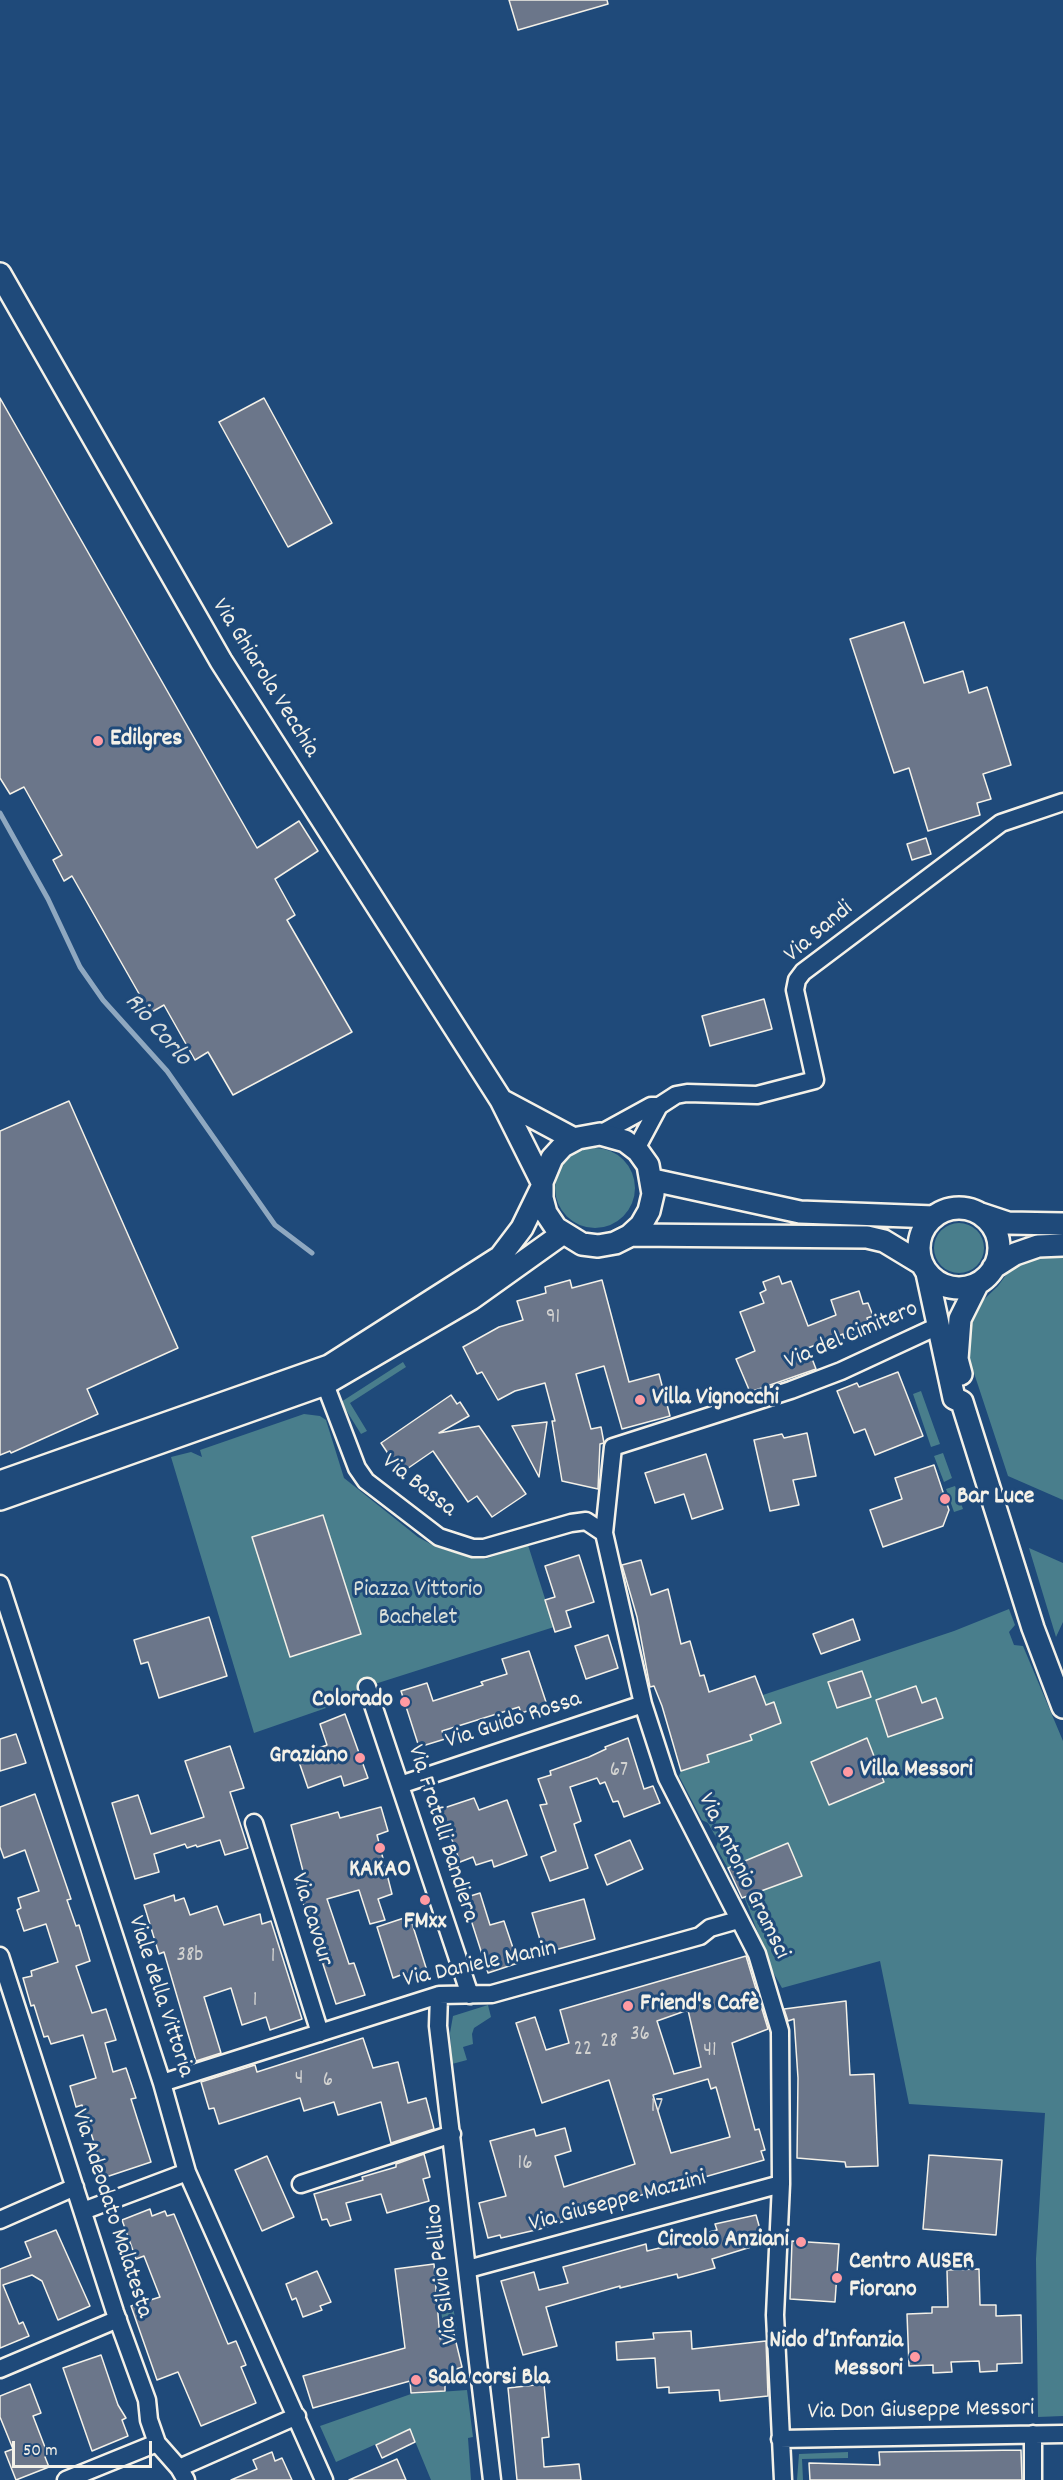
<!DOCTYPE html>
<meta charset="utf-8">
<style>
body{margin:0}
#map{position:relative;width:1063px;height:2480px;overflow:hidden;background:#1f4a7a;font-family:Dekko,sans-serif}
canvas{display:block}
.scale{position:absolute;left:12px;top:2441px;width:140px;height:27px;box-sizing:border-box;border:3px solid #f4f1e8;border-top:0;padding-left:8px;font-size:18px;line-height:21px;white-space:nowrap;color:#f4f1e8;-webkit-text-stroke:4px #1f4a7a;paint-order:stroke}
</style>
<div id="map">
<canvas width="1063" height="2480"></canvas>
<div class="scale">50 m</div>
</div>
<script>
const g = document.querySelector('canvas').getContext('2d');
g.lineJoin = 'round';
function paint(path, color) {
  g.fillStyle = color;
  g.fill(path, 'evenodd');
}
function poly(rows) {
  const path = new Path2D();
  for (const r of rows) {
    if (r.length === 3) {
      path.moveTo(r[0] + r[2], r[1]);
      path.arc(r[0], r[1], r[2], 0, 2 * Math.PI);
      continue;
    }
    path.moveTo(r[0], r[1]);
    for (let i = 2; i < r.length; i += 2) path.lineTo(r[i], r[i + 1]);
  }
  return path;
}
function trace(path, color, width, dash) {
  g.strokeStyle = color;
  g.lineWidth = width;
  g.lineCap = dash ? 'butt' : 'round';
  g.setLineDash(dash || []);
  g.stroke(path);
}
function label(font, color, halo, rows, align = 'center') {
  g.font = font + ' Dekko,sans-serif';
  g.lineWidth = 6;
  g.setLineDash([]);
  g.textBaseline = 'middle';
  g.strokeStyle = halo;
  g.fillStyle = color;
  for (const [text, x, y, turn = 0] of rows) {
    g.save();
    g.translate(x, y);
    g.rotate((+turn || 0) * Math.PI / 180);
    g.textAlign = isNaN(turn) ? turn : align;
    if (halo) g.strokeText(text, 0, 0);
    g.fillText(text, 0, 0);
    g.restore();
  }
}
paint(poly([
 [595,1188,40],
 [959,1248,25],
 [1063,1255,1063,1500,1008,1476,973,1370,967,1363,964,1337,976,1307,998,1286,1006,1275,1028,1259],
 [403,1362,406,1367,350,1403,367,1431,361,1434,341,1402],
 [921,1391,940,1444,931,1447,913,1394],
 [304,1414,320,1416,326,1420,344,1478,418,1537,436,1547,472,1558,485,1559,528,1545,554,1627,378,1683,367,1687,355,1698,254,1733,171,1457,191,1452,202,1457,200,1450],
 [322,1515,323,1515,361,1634,252,1538],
 [943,1453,952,1478,944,1482,934,1456],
 [955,1486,963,1509,954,1512,946,1489],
 [1029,1548,1063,1563,1063,1622,1056,1637],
 [1009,1609,1015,1625,1009,1632,1014,1645,1023,1646,1063,1741,1063,2416,1038,2417,1036,2259,1045,2113,909,2104,880,1961,782,1988,773,1972,745,1899,716,1847,718,1841,708,1823,702,1820,679,1776,681,1771,709,1762,704,1743,728,1748,752,1740,739,1703,954,1631],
 [488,2005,491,2017,474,2028,472,2034,473,2044,463,2047,467,2060,452,2064,450,2033,453,2016],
 [452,2299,457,2332,444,2334,440,2301],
 [467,2390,473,2437,468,2438,471,2480,431,2480,410,2429,336,2462,320,2426,411,2394],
 [848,2452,848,2458,802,2459,803,2480,797,2480,799,2454]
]), '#497e8c');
trace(poly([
 [0,813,48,899,80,967,103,1000,167,1071,275,1225,312,1253]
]), '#8fa8c0', 5);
const building = poly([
 [509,0,607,0,608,4,518,30,509,0],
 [0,398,257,848,299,821,318,851,275,879,295,915,287,920,352,1032,233,1095,208,1052,195,1060,164,1005,150,1013,72,876,64,881,53,860,62,855,24,787,10,794,0,778,0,398],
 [264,398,332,523,288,547,219,422,264,398],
 [904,622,924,683,963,671,969,693,987,687,1011,765,983,774,991,799,977,803,980,815,928,831,909,768,894,773,850,639,904,622],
 [926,838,931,854,912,860,907,844,926,838],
 [764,999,772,1029,710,1046,702,1016,764,999],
 [69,1101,178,1348,87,1389,98,1414,11,1453,10,1451,0,1455,0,1131,69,1101],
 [779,1276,782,1284,791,1281,808,1326,836,1315,831,1300,859,1291,863,1304,868,1303,873,1316,867,1318,871,1329,844,1338,843,1334,808,1348,816,1369,750,1392,736,1359,755,1351,740,1312,764,1303,760,1293,766,1290,763,1282,779,1276],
 [570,1280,572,1288,602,1280,629,1382,659,1374,670,1416,622,1429,604,1366,576,1374,591,1429,601,1427,604,1443,600,1444,598,1489,562,1481,552,1421,555,1421,545,1383,515,1391,498,1400,482,1372,477,1374,463,1347,499,1327,523,1320,517,1301,546,1293,545,1287,570,1280],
 [898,1372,923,1436,875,1455,865,1429,854,1433,837,1391,857,1383,859,1387,898,1372],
 [451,1395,457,1404,460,1402,469,1416,439,1433,479,1426,526,1494,492,1517,477,1496,468,1502,433,1451,401,1473,381,1443,451,1395],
 [547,1422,539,1477,512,1426,547,1422],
 [807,1433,816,1476,793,1480,799,1505,770,1511,754,1440,782,1434,784,1438,807,1433],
 [706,1454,723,1509,692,1519,684,1494,655,1503,645,1473,706,1454],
 [934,1465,949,1510,943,1526,883,1547,870,1510,902,1499,895,1478,934,1465],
 [323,1515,361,1634,290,1657,252,1537,323,1515],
 [579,1555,594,1602,566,1611,571,1627,555,1632,545,1600,555,1597,545,1566,579,1555],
 [641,1560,651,1595,668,1589,681,1644,690,1641,700,1676,704,1675,709,1692,755,1676,766,1705,774,1702,781,1723,750,1735,752,1740,707,1755,709,1762,681,1771,662,1706,654,1686,650,1687,637,1617,622,1565,641,1560],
 [209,1617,227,1676,159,1698,148,1662,141,1664,134,1640,209,1617],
 [853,1619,860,1640,821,1654,813,1634,853,1619],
 [608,1635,618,1668,586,1679,575,1646,608,1635],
 [529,1651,547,1705,521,1713,519,1707,442,1731,445,1739,419,1747,401,1691,427,1683,433,1701,483,1685,481,1682,507,1674,502,1659,529,1651],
 [862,1671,871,1697,837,1708,828,1682,862,1671],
 [916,1686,922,1703,936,1698,943,1718,888,1737,876,1700,916,1686],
 [345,1714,368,1778,344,1786,341,1776,308,1788,297,1756,327,1745,320,1724,345,1714],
 [16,1734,26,1763,0,1771,0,1739,16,1734],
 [628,1738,644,1789,653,1786,660,1803,624,1817,618,1801,613,1802,605,1782,600,1784,597,1778,570,1787,581,1821,574,1824,588,1868,550,1881,541,1857,556,1851,540,1805,547,1804,538,1779,551,1775,550,1771,589,1757,606,1749,605,1747,628,1738],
 [867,1738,884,1782,829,1805,811,1762,867,1738],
 [230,1746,244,1788,230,1792,248,1848,225,1855,220,1840,197,1847,196,1845,187,1848,185,1844,154,1854,159,1872,135,1879,112,1803,138,1795,151,1834,204,1817,185,1761,230,1746],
 [35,1794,71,1899,67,1900,76,1926,79,1925,90,1961,76,1966,92,2013,106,2009,116,2040,105,2043,113,2072,126,2068,136,2098,131,2099,151,2162,100,2179,94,2160,99,2158,82,2105,76,2107,70,2086,96,2078,83,2035,51,2044,48,2036,44,2037,34,2005,31,2006,23,1978,32,1976,31,1971,58,1962,46,1924,24,1931,17,1910,21,1908,18,1898,39,1891,25,1850,4,1858,0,1847,0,1807,35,1794],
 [474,1798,479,1810,507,1800,527,1855,494,1867,492,1860,476,1865,473,1857,460,1862,441,1809,474,1798],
 [381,1807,388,1831,377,1835,392,1894,378,1899,385,1920,370,1924,359,1890,327,1899,349,1964,354,1963,365,1995,336,2004,295,1878,304,1875,291,1825,338,1812,340,1818,381,1807],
 [630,1840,643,1869,607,1885,595,1855,630,1840],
 [788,1843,802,1876,742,1898,728,1868,788,1843],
 [480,1893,490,1925,504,1921,518,1963,488,1973,464,1898,480,1893],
 [174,1895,175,1901,184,1898,190,1915,217,1906,224,1925,260,1914,262,1924,271,1921,302,2019,270,2030,266,2017,242,2025,231,1988,204,1997,221,2053,196,2061,164,1952,159,1954,144,1905,174,1895],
 [584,1899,595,1939,544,1953,532,1913,584,1899],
 [404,1918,405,1922,411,1920,428,1974,408,1980,406,1973,393,1978,377,1927,404,1918],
 [746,1956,768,2029,732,2043,755,2130,759,2129,765,2150,761,2151,764,2160,624,2200,624,2202,540,2229,501,2238,500,2235,488,2238,479,2203,506,2196,490,2141,534,2129,536,2136,565,2128,571,2151,555,2156,564,2187,635,2164,609,2080,542,2103,516,2023,535,2017,546,2050,569,2043,560,2010,746,1956],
 [688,2010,701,2067,674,2074,657,2021,688,2010],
 [708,2079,711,2089,716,2087,730,2137,671,2153,653,2095,708,2079],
 [846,2001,850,2075,874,2074,878,2166,846,2167,845,2162,797,2158,798,2078,794,2019,788,2021,784,2009,846,2001],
 [363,2038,373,2068,398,2062,408,2103,426,2098,434,2129,391,2143,381,2102,338,2115,334,2102,304,2111,300,2098,219,2124,214,2108,209,2109,201,2082,255,2065,257,2072,363,2038],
 [424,2154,430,2177,423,2179,429,2201,387,2213,381,2194,346,2203,351,2220,330,2226,327,2219,322,2220,314,2194,363,2180,362,2177,396,2167,396,2164,424,2154],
 [929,2155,1002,2160,996,2235,923,2229,929,2155],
 [267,2156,294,2217,262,2231,235,2170,267,2156],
 [150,2209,152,2216,165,2211,167,2216,174,2214,228,2344,236,2341,246,2365,241,2367,256,2403,201,2426,178,2372,157,2380,131,2306,160,2297,144,2256,136,2259,122,2220,150,2209],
 [756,2215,764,2243,712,2259,715,2268,678,2278,677,2274,620,2288,620,2286,546,2307,557,2346,523,2355,501,2281,534,2272,539,2290,568,2283,563,2267,646,2244,647,2251,676,2244,675,2241,717,2230,715,2224,756,2215],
 [56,2230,90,2306,58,2320,42,2281,32,2275,3,2285,19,2324,23,2322,29,2336,0,2348,0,2269,31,2257,25,2242,56,2230],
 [792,2241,839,2244,835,2302,790,2299,792,2241],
 [434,2264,440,2339,454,2334,462,2367,445,2373,445,2391,411,2393,410,2381,313,2408,303,2376,405,2348,395,2269,434,2264],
 [979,2269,980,2305,996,2305,996,2316,1021,2315,1022,2363,997,2364,997,2371,980,2372,979,2361,951,2362,952,2372,933,2373,933,2365,909,2366,907,2314,932,2313,932,2307,948,2307,947,2270,979,2269],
 [317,2271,331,2302,320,2306,322,2310,303,2317,296,2298,292,2300,286,2284,317,2271],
 [691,2331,692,2349,766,2341,768,2396,720,2401,719,2390,669,2393,669,2387,657,2388,655,2358,617,2360,616,2342,654,2339,653,2333,691,2331],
 [101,2355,118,2405,126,2418,122,2420,128,2436,92,2451,63,2368,101,2355],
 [30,2384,41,2413,33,2416,48,2455,45,2457,49,2467,16,2480,5,2452,13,2449,0,2417,0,2396,30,2384],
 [544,2384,549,2437,542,2438,544,2467,579,2464,581,2480,517,2480,508,2388,544,2384],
 [410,2429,415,2442,382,2458,376,2445,410,2429],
 [1021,2450,1022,2480,810,2480,809,2463,880,2465,879,2452,1021,2450],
 [272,2452,275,2461,282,2458,292,2480,231,2480,257,2469,253,2460,272,2452],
 [397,2459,406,2480,349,2480,397,2459]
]);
paint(building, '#6b768a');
trace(building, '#f4f1e8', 1.5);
const minor = poly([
 [600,1134,651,1106,659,1106],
 [636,1149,659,1106,676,1095,687,1093,757,1095,815,1080,795,990,797,980,803,972,1001,823,1063,802],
 [325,1384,357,1468,366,1481,439,1537,473,1548,484,1548,571,1523,586,1521,604,1533],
 [0,1584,162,2083,187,2172,324,2480],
 [367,1687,470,1995],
 [400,1785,643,1704],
 [254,1823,320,2033],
 [0,1956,115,2312,147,2400,149,2420,157,2443,179,2468,186,2480],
 [439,1995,438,2026,492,2480],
 [162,2083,439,1995,492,1994,700,1936,710,1928,738,1920],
 [301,2184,452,2134],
 [83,2211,187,2172],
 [0,2220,75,2187],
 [468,2269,781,2184],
 [0,2369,118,2319],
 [1033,2434,1033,2480],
 [780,2439,1063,2434],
 [179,2468,297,2416],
 [66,2480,157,2443],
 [783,2480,775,2315,781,2184,780,2031,757,1954,667,1778,643,1704,604,1533,613,1447,791,1390,841,1371,938,1326]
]);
const tertiary = poly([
 [0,274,221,661,501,1100,542,1182,542,1198,546,1213,556,1228,582,1244,598,1246,615,1243,629,1236,641,1225,649,1211,653,1194,648,1165,638,1151,625,1141,600,1134,578,1138,563,1146,552,1158,542,1182],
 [501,1100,574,1139],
 [653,1180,800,1212,934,1217],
 [959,1248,40],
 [981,1214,1008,1223,1063,1224],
 [631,1235,867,1237,884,1241,922,1264],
 [993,1268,1015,1254,1038,1246,1063,1245],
 [927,1273,954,1398,962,1402,1033,1628,1063,1707],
 [961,1374,957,1359,960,1319,978,1283],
 [0,1482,329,1366,500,1257,522,1228,541,1189],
 [0,1499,325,1384,471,1299,562,1234]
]);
trace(minor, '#f4f1e8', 21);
trace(tertiary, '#f4f1e8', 26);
trace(minor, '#1f4a7a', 16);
trace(tertiary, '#1f4a7a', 21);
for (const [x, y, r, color] of [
 [98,741,6,"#ff9aa2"],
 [640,1400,6,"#ff9aa2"],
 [945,1499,6,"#ff9aa2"],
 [405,1702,6,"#ff9aa2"],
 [360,1758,6,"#ff9aa2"],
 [848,1772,6,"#ff9aa2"],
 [380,1848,6,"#ff9aa2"],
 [425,1900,6,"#ff9aa2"],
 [628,2006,6,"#ff9aa2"],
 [801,2242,6,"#ff9aa2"],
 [837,2278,6,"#ff9aa2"],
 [915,2357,6,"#ff9aa2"],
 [416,2380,6,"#ff9aa2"]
]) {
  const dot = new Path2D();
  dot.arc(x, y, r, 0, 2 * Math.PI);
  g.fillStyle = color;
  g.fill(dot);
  trace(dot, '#1f4a7a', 2);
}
label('21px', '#d2d2d0', null, [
 ["91",553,1319],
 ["67",619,1772],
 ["38b",190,1957],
 ["1",273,1958],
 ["1",255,2002],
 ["36",640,2036],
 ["28",609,2043],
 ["22",583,2051],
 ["41",710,2052],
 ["4",299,2080],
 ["6",328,2082],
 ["17",657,2108],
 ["16",525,2165]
]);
label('24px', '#f4f1e8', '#1f4a7a', [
 ["Via Ghiarola Vecchia",264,679,58],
 ["Via Sandi",820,933,-40],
 ["Via del Cimitero",852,1337,-23],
 ["Via Bassa",418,1487,38],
 ["Via Guido Rossa",514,1722,-18],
 ["Via Fratelli Bandiera",441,1834,72],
 ["Via Antonio Gramsci",742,1877,64],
 ["Via Cavour",310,1920,73],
 ["Via Daniele Manin",480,1966,-12],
 ["Viale della Vittoria",159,1997,72],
 ["Via Giuseppe Mazzini",618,2203,-15],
 ["Via Adeodato Malatesta",110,2214,72],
 ["Via Silvio Pellico",444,2274,-97],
 ["Via Don Giuseppe Messori",921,2412,-1]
]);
label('bold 24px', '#f4f1e8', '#1f4a7a', [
 ["Edilgres",110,741],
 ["Villa Vignocchi",652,1400],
 ["Bar Luce",957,1499],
 ["Colorado",393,1702,"right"],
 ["Graziano",348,1758,"right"],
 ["Villa Messori",860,1772],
 ["KAKAO",380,1872,"center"],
 ["FMxx",425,1924,"center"],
 ["Friend's Cafè",640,2006],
 ["Circolo Anziani",789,2242,"right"],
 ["Centro AUSER",849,2264],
 ["Fiorano",849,2292],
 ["Nido d’Infanzia",903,2343,"right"],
 ["Messori",903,2371,"right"],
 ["Sala corsi Bla",428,2380]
], 'left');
label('24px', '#dae0da', '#1f4a7a', [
 ["Piazza Vittorio",418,1592],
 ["Bachelet",418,1620]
]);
label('italic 26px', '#dbdfde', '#1f4a7a', [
 ["Rio Corlo",156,1031,49]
]);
</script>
